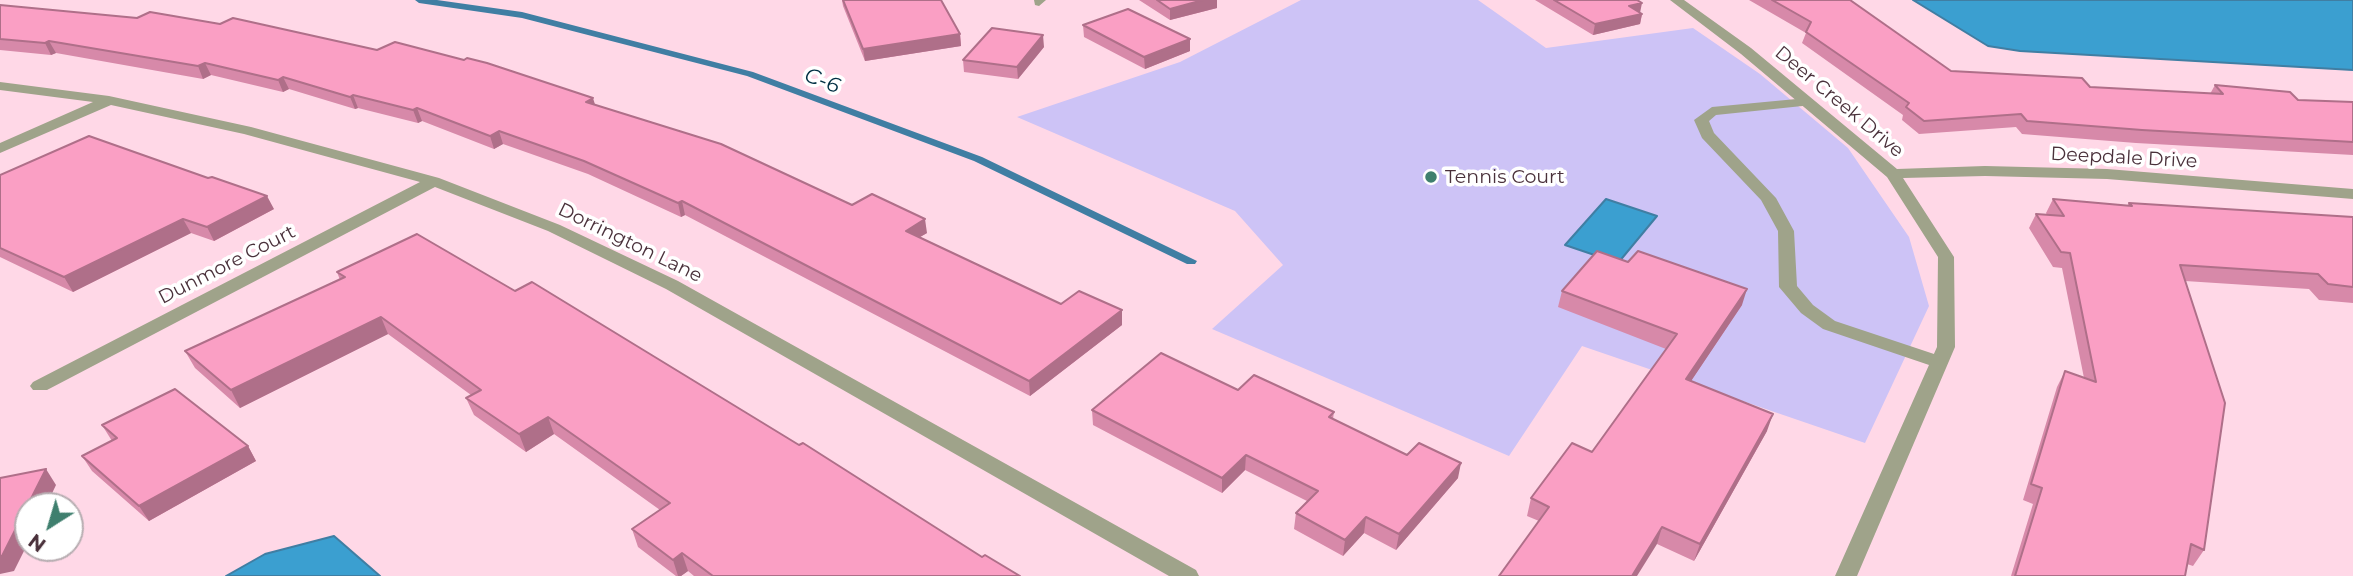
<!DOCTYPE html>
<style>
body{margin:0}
#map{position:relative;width:2353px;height:576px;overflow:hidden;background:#ffd8e7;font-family:Montserrat,sans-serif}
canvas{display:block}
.north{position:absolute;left:14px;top:492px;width:70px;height:70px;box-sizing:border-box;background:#fff;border:2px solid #b7adb1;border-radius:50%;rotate:217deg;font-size:19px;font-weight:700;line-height:28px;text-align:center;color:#4a313b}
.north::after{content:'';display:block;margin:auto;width:24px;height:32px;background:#3f7f6e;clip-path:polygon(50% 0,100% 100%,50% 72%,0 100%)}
</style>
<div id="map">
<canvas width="2353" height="576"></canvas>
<div class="north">N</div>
</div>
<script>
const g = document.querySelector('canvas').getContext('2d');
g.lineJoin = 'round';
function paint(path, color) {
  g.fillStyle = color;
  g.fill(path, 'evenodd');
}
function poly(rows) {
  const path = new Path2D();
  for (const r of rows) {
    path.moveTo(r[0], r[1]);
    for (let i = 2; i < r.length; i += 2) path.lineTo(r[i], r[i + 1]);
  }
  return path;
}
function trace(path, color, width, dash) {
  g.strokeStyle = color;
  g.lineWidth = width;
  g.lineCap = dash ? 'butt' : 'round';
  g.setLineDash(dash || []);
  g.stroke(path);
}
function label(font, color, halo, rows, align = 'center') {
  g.font = font + ' Montserrat,sans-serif';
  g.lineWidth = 7;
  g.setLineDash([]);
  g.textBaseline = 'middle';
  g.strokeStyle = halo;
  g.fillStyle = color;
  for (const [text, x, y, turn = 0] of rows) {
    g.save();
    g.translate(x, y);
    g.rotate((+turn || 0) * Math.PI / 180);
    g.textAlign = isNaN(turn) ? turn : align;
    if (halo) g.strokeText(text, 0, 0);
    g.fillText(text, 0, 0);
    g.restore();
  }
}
paint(poly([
 [1301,0,1478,0,1546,48,1693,28,1760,74,1848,148,1909,237,1929,306,1865,443,1582,346,1509,456,1212,329,1283,265,1235,211,1017,117,1180,62]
]), '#cdc3f6');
const water = poly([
 [1913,0,2353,0,2353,70,2020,51,1988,46,1913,0],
 [1606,199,1657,216,1618,263,1565,245,1606,199],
 [334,536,380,576,226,576,265,554,334,536]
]);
paint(water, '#3b9fd0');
trace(water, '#407ea3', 2);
paint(poly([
 [415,0,437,0,522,12,753,72,982,157,1197,261,1195,264,1187,264,974,161,747,76,522,18,419,3,415,0]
]), '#407ea3');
paint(poly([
 [1807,98,1814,102,1812,105,1716,115,1709,121,1714,133,1776,198,1794,231,1797,286,1813,305,1835,321,1946,358,1948,362,1946,366,1932,366,1823,329,1801,313,1779,287,1778,231,1761,200,1702,138,1694,120,1712,107,1807,98]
]), '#9fa38a');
paint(poly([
 [1034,0,1046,0,1039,6,1035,5,1034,0],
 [1670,0,1684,0,1751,48,1897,169,1985,166,2107,169,2353,189,2353,199,2107,179,1985,176,1903,178,1954,257,1955,347,1857,576,1835,576,1937,347,1938,257,1887,177,1741,54,1670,0],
 [0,82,109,96,251,127,439,178,560,225,678,281,1196,570,1199,576,1169,576,666,289,548,231,435,187,47,390,33,390,30,386,33,382,420,182,244,134,111,105,0,153,0,143,93,102,0,90,0,82]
]), '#9fa38a');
paint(poly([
 [842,0,941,0,960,34,961,46,865,61,843,6],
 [1139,0,1217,0,1217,8,1170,20],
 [1535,0,1637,0,1640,13,1642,14,1640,24,1593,35],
 [1749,0,1850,0,1951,71,2090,87,2210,94,2215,85,2298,100,2353,102,2353,155,2136,143,2022,134,2016,127,1919,134,1902,120,1903,115,1802,43,1806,33],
 [0,5,595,105,852,205,927,233,920,237,1061,304,1122,310,1122,325,1030,396,685,215,681,217,588,174,503,144,494,149,422,121,418,123,358,108,355,109,289,89,283,92,211,75,203,79,56,53,51,55,0,50],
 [1083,25,1190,51,1145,69,1084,37],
 [1044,47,1018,79,964,72,963,60],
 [0,175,274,209,214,241,191,233,73,292,0,257],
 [2053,199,2127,206,2129,203,2353,217,2353,303,2319,300,2309,289,2185,281,2204,550,2193,566,2187,564,2185,576,2011,576,2033,504,2023,500,2057,387,2065,371,2084,378,2062,268,2053,267,2029,228,2036,214,2047,215,2046,213],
 [337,272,515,291,982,557,1020,576,694,576,688,571,681,576,676,576,638,547,632,529,660,510,554,434,526,452,474,415,466,398,471,395,388,334,240,408,195,368,185,351,340,280],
 [1562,291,1742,305,1691,381,1767,431,1694,561,1657,544,1539,521,1527,516,1531,498,1592,452,1666,349,1558,307],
 [1238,390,1334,412,1333,419,1407,455,1458,478,1396,550,1364,533,1343,556,1294,529,1296,513,1307,501,1245,470,1222,493,1093,425,1092,410],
 [102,425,248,446,256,461,149,521,92,471,82,456,112,441]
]), '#d789a9');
paint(poly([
 [1203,0,1217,0,1217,8,1170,20,1170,9],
 [1642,3,1640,13,1629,6],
 [1642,14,1640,24,1593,35,1595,24],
 [960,34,961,46,865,61,863,49],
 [1043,35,1044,47,1018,79,1017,67],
 [1190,39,1190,51,1145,69,1144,57],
 [49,41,56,53,51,55,45,43],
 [205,63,211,75,203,79,198,66],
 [283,77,289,89,283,92,278,80],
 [353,95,358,108,355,109,350,97],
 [593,98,597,111,586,102],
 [417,108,422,121,418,123,413,110],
 [499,131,503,144,494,149,490,136],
 [267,196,274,209,214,241,207,227],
 [682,201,685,215,681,217,678,203],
 [183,219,191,233,73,292,64,277],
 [925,219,927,233,908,244,906,231],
 [1747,289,1742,305,1681,396,1686,379],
 [1122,310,1122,325,1030,396,1029,381],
 [381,317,388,334,240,408,231,390],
 [1773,414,1767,431,1694,561,1700,544],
 [548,417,554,434,526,452,519,434],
 [248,446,256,461,149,521,139,506],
 [1246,455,1245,470,1222,493,1222,478],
 [1461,463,1458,478,1396,550,1399,534],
 [46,469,56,485,46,506,28,506,28,543,14,571,0,574,0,556],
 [1366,517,1364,533,1343,556,1345,540],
 [1662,527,1657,544,1637,576,1632,576],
 [682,553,688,571,681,576,678,576,673,560]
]), '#af6f89');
const building = poly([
 [843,0,941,0,960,34,863,49,843,0],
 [1157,0,1203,0,1170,9,1157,0],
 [1554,0,1637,0,1642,3,1629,6,1642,14,1595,24,1554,0],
 [1772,0,1850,0,1951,71,2082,78,2090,87,2223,94,2215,85,2290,92,2298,100,2353,102,2353,142,2142,130,2027,121,2021,114,1924,121,1906,107,1909,103,1806,32,1811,22,1772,0],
 [0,5,137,18,150,12,220,24,233,18,377,50,395,42,464,60,467,58,487,63,593,98,586,102,721,144,852,205,872,194,925,219,906,231,1061,304,1079,291,1122,310,1029,381,682,201,678,203,584,161,499,131,490,136,417,108,413,110,353,95,350,97,283,77,278,80,205,63,198,66,49,41,45,43,0,39,0,5],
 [1128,9,1190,39,1144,57,1083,25,1128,9],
 [992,28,1043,35,1017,67,963,60,992,28],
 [89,136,208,178,212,177,267,196,207,227,183,219,64,277,0,248,0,175,89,136],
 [2053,199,2132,206,2129,203,2353,217,2353,287,2328,284,2318,274,2180,265,2225,403,2204,550,2191,544,2185,576,2015,576,2042,488,2031,484,2065,371,2096,382,2070,253,2061,252,2036,214,2064,216,2053,199],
 [417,234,515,291,532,282,799,445,803,443,982,557,985,555,1020,576,713,576,682,553,673,560,632,529,670,503,548,417,519,434,466,398,481,390,381,317,231,390,185,351,345,277,337,272,417,234],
 [1597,251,1628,262,1638,251,1747,289,1686,379,1773,414,1700,544,1662,527,1632,576,1499,576,1549,507,1531,498,1572,443,1592,452,1677,334,1562,291,1597,251],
 [1161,353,1238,390,1254,375,1334,412,1329,417,1407,455,1419,443,1461,463,1399,534,1366,517,1345,540,1296,513,1318,491,1246,455,1222,478,1092,410,1161,353],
 [175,389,248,446,139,506,82,456,117,438,102,425,175,389],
 [46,469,2,556,0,556,0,478,46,469]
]);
paint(building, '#fa9fc4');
trace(building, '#af6f89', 2);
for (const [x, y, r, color] of [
 [1431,177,7,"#3f7f6e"]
]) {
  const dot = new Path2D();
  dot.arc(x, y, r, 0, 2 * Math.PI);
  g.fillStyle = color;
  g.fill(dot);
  trace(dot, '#fff', 2.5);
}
label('19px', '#4a313b', '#fff', [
 ["Deer Creek Drive",1839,102,40],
 ["Deepdale Drive",2124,158,3],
 ["Dorrington Lane",630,243,26],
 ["Dunmore Court",227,265,-27]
]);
label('19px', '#4a313b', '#fff', [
 ["Tennis Court",1445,177]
], 'left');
label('italic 21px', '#012f43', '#fff', [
 ["C-6",822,81,21]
]);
</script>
